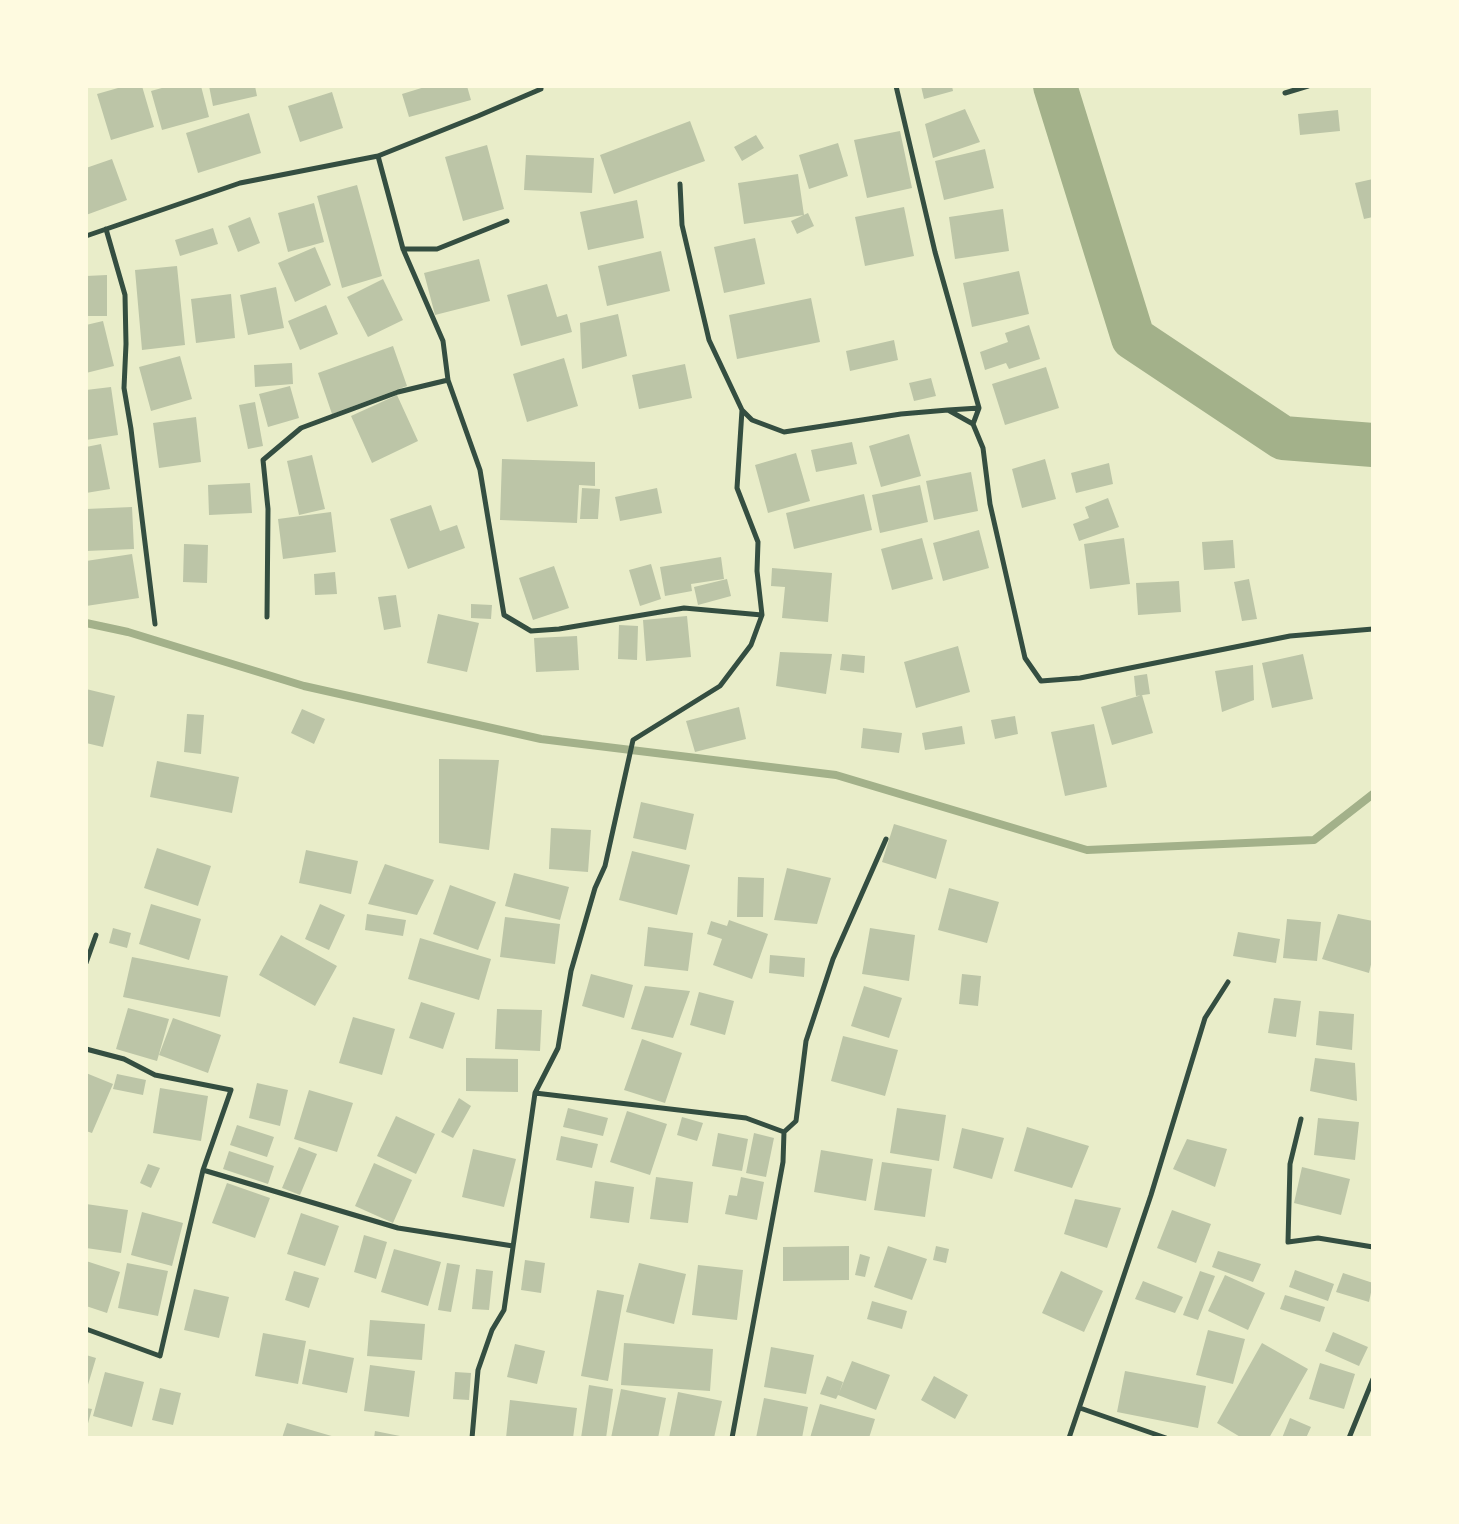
<!DOCTYPE html>
<style>
body{margin:0}
#map{position:relative;width:1459px;height:1524px;overflow:hidden;background:#e9edc9;font-family:Lato,sans-serif}
canvas{display:block}
.frame{position:absolute;inset:0;border:88px solid #fefae0;pointer-events:none}
</style>
<div id="map">
<canvas width="1459" height="1524"></canvas>
<div class="frame"></div>
</div>
<script>
const g = document.querySelector('canvas').getContext('2d');
g.lineJoin = 'round';
function poly(rows) {
  const path = new Path2D();
  for (const r of rows) {
    path.moveTo(r[0], r[1]);
    for (let i = 2; i < r.length; i += 2) path.lineTo(r[i], r[i + 1]);
  }
  return path;
}
function trace(path, color, width, dash) {
  g.strokeStyle = color;
  g.lineWidth = width;
  g.lineCap = dash ? 'butt' : 'round';
  g.setLineDash(dash || []);
  g.stroke(path);
}
function paint(path, color) {
  g.fillStyle = color;
  g.fill(path, 'evenodd');
}
trace(poly([
 [86,623,128,632,304,686,541,739,836,775,1087,850,1314,840,1373,794]
]), '#a3b18a', 8);
trace(poly([
 [1055,86,1133,338,1283,438,1373,445]
]), '#a3b18a', 44);
paint(poly([
 [125,86,142,86,154,127,111,140,97,94],
 [169,86,201,86,209,117,162,130,151,91],
 [209,86,255,86,257,96,213,106],
 [428,86,467,86,471,100,409,117,402,94],
 [921,86,952,86,953,91,924,99],
 [332,92,343,128,300,142,288,106],
 [965,109,980,142,933,158,925,124],
 [1338,110,1340,131,1300,135,1298,114],
 [249,113,261,153,198,173,186,133],
 [690,121,705,161,614,194,600,155],
 [900,131,912,188,867,198,854,140],
 [756,135,764,148,742,161,734,147],
 [838,143,848,176,809,189,799,155],
 [487,145,504,209,463,221,445,157],
 [985,149,994,188,944,200,935,161],
 [526,155,594,158,592,193,524,190],
 [112,159,127,200,86,215,86,168],
 [798,174,804,215,744,224,738,183],
 [1373,179,1373,217,1364,219,1355,183],
 [357,185,382,276,342,288,317,196],
 [637,200,644,238,588,250,580,212],
 [314,203,324,242,288,252,278,213],
 [904,207,914,256,865,266,855,217],
 [1003,209,1009,251,955,259,949,217],
 [808,213,814,226,797,234,791,221],
 [250,217,260,243,238,252,228,226],
 [213,228,218,244,180,256,175,240],
 [755,238,765,284,724,293,714,247],
 [315,247,331,285,295,302,278,263],
 [661,251,670,291,607,306,598,266],
 [479,259,490,301,435,315,424,273],
 [177,266,185,345,142,350,135,270],
 [1019,271,1029,314,972,327,963,283],
 [107,275,107,316,86,316,86,276],
 [383,279,403,320,368,337,347,297],
 [547,284,557,317,567,314,572,332,521,346,507,295],
 [276,287,284,328,248,335,240,295],
 [231,294,235,338,196,343,191,299],
 [811,298,820,342,737,359,729,315],
 [326,305,338,334,300,350,288,321],
 [618,314,627,356,582,369,580,323],
 [103,321,114,366,86,373,86,325],
 [1029,325,1040,359,1009,369,1006,363,985,370,980,352,1008,342,1005,333],
 [894,340,898,360,850,371,846,351],
 [393,346,407,386,332,414,318,373],
 [180,356,192,399,151,411,139,367],
 [564,358,578,406,527,422,513,374],
 [292,363,293,384,255,387,254,365],
 [685,364,692,398,639,409,632,375],
 [1046,367,1059,408,1005,425,992,384],
 [931,378,936,396,914,401,909,383],
 [290,386,299,418,268,427,259,394],
 [111,387,118,435,86,440,86,390],
 [397,395,418,441,372,463,351,416],
 [255,402,263,446,248,449,239,405],
 [196,417,201,462,159,468,153,423],
 [909,434,921,476,881,487,869,446],
 [852,442,857,464,816,472,811,450],
 [101,444,110,489,86,493,86,447],
 [796,453,810,501,768,513,755,465],
 [312,455,325,509,299,515,287,461],
 [502,459,595,462,595,486,579,485,577,523,500,520],
 [1045,459,1056,499,1022,508,1012,469],
 [1109,463,1113,484,1076,493,1071,473],
 [971,472,978,511,934,520,926,481],
 [250,483,252,513,209,515,208,485],
 [920,485,928,522,880,533,872,495],
 [582,488,600,489,598,519,580,519],
 [657,488,662,513,620,521,615,497],
 [864,494,872,530,794,549,786,513],
 [1108,498,1119,527,1079,541,1073,524,1089,518,1085,507],
 [431,505,440,531,457,525,465,548,408,569,390,519],
 [132,507,134,549,86,551,86,509],
 [331,512,336,552,283,559,278,519],
 [979,530,989,568,943,581,933,543],
 [922,538,933,579,892,590,881,549],
 [1124,538,1130,584,1090,589,1084,544],
 [1233,540,1235,568,1204,570,1202,542],
 [184,544,208,545,207,583,183,582],
 [132,554,139,598,86,606,86,561],
 [721,557,724,579,691,584,692,591,665,596,660,567],
 [651,564,661,599,640,606,629,570],
 [554,566,569,608,533,620,519,578],
 [772,568,832,573,828,622,782,618,785,587,771,586],
 [335,572,337,594,315,595,314,574],
 [727,579,731,596,698,605,694,587],
 [1249,579,1257,619,1242,621,1234,582],
 [1179,581,1181,612,1138,615,1136,583],
 [396,595,401,627,384,630,378,597],
 [471,604,492,605,491,619,471,618],
 [438,614,479,623,467,672,427,663],
 [687,616,691,657,646,661,643,620],
 [619,625,638,626,637,660,618,659],
 [577,636,579,670,536,672,534,638],
 [958,646,970,692,916,708,904,662],
 [780,652,832,654,826,694,776,686],
 [842,654,865,656,864,673,840,670],
 [1303,654,1313,699,1272,708,1262,663],
 [1253,665,1254,700,1222,712,1215,671],
 [1147,674,1150,694,1136,696,1134,676],
 [86,689,115,696,103,747,86,743],
 [1142,695,1153,733,1112,745,1101,707],
 [739,707,746,739,695,752,686,721],
 [302,709,325,719,314,744,291,733],
 [187,714,204,715,201,754,184,752],
 [1015,716,1018,734,995,739,991,720],
 [1094,724,1107,787,1065,796,1051,732],
 [962,726,965,744,925,750,922,733],
 [863,728,902,733,899,753,861,748],
 [439,759,499,760,489,850,439,843],
 [157,761,239,777,232,813,150,797],
 [641,802,694,814,686,850,633,838],
 [894,824,947,840,936,879,882,862],
 [551,828,591,830,588,872,549,869],
 [157,848,211,866,198,906,144,888],
 [306,850,358,861,351,894,299,883],
 [632,851,690,865,677,915,619,900],
 [385,864,434,880,417,915,368,904],
 [787,868,831,878,817,924,774,920],
 [514,873,569,887,560,920,505,906],
 [738,877,764,878,763,917,737,917],
 [450,885,496,902,478,950,433,934],
 [949,888,999,902,987,943,938,930],
 [151,904,201,919,189,960,139,944],
 [320,904,345,915,329,950,305,939],
 [367,914,406,920,403,936,365,930],
 [1338,914,1373,921,1373,956,1369,973,1322,959],
 [505,917,560,924,555,964,500,957],
 [1287,919,1321,922,1317,961,1283,958],
 [729,920,768,934,752,979,713,965,722,939,707,934,711,921,727,926],
 [648,927,693,933,688,971,644,966],
 [113,928,131,933,127,948,109,943],
 [870,928,915,935,909,981,862,974],
 [1238,932,1280,939,1276,963,1233,956],
 [281,935,337,966,315,1006,259,975],
 [420,938,491,959,479,1000,408,979],
 [770,955,805,958,804,977,769,973],
 [132,957,228,976,220,1017,123,997],
 [591,974,633,985,624,1018,582,1006],
 [962,974,981,976,978,1006,959,1004],
 [645,986,690,991,673,1038,631,1029],
 [864,986,902,998,889,1038,851,1026],
 [699,992,734,1001,725,1035,690,1025],
 [1274,998,1301,1001,1296,1037,1268,1033],
 [421,1002,455,1013,443,1049,409,1038],
 [128,1008,169,1019,157,1061,116,1049],
 [497,1009,542,1010,540,1051,495,1049],
 [1319,1011,1354,1014,1352,1050,1316,1045],
 [353,1017,395,1029,382,1075,339,1063],
 [173,1018,221,1035,208,1073,159,1055],
 [843,1036,898,1050,885,1096,831,1081],
 [642,1039,682,1053,665,1103,624,1090],
 [466,1058,518,1059,518,1092,466,1091],
 [1315,1058,1355,1063,1357,1101,1310,1091],
 [86,1073,113,1084,92,1133,86,1131],
 [117,1074,146,1080,143,1095,113,1089],
 [257,1083,288,1090,280,1126,249,1118],
 [160,1088,208,1096,201,1141,153,1133],
 [309,1090,353,1103,337,1152,294,1139],
 [459,1098,471,1106,453,1138,441,1132],
 [568,1108,608,1118,603,1136,563,1127],
 [897,1108,946,1115,939,1161,890,1153],
 [627,1111,667,1124,650,1175,610,1162],
 [396,1116,435,1134,416,1174,377,1156],
 [682,1117,703,1123,697,1141,677,1135],
 [1318,1118,1359,1122,1355,1160,1314,1155],
 [237,1125,274,1137,267,1157,230,1145],
 [1027,1127,1089,1146,1072,1188,1014,1171],
 [962,1128,1004,1138,992,1179,953,1168],
 [718,1133,748,1139,742,1171,712,1166],
 [754,1133,774,1138,766,1177,746,1173],
 [561,1136,598,1144,592,1168,556,1160],
 [1187,1139,1227,1149,1215,1187,1173,1169],
 [299,1147,317,1154,300,1195,282,1188],
 [473,1149,516,1159,504,1207,462,1197],
 [821,1150,873,1159,866,1201,814,1192],
 [229,1151,274,1166,268,1184,223,1169],
 [882,1162,932,1169,925,1217,874,1210],
 [374,1163,412,1180,393,1223,355,1206],
 [148,1164,160,1168,151,1188,140,1183],
 [1302,1167,1350,1179,1341,1215,1294,1203],
 [656,1177,693,1182,688,1223,650,1219],
 [741,1177,764,1182,757,1220,725,1214,729,1195,737,1196],
 [595,1181,634,1187,629,1223,590,1218],
 [227,1183,270,1198,255,1238,212,1223],
 [1075,1199,1121,1208,1107,1248,1064,1234],
 [86,1204,128,1210,121,1253,86,1248],
 [1172,1210,1211,1224,1196,1263,1157,1248],
 [142,1212,183,1223,172,1266,131,1255],
 [301,1213,339,1226,325,1266,287,1254],
 [364,1235,387,1242,376,1279,354,1272],
 [849,1246,849,1280,783,1281,783,1247],
 [888,1246,927,1259,912,1300,874,1287],
 [936,1246,949,1249,946,1263,933,1260],
 [394,1249,441,1262,428,1306,381,1292],
 [1218,1251,1261,1264,1253,1282,1212,1267],
 [860,1254,870,1257,865,1277,855,1275],
 [525,1260,545,1263,541,1293,521,1290],
 [86,1261,120,1272,107,1313,86,1306],
 [127,1263,168,1271,158,1316,118,1308],
 [447,1263,460,1265,451,1312,438,1310],
 [639,1263,686,1274,674,1324,626,1312],
 [698,1265,743,1270,737,1320,692,1315],
 [476,1269,493,1271,489,1310,472,1309],
 [1295,1270,1334,1284,1328,1301,1289,1287],
 [294,1271,319,1278,309,1308,285,1300],
 [1061,1271,1103,1291,1084,1332,1042,1313],
 [1200,1271,1215,1276,1198,1320,1183,1315],
 [1343,1273,1373,1283,1369,1302,1336,1292],
 [1225,1275,1265,1293,1248,1330,1208,1311],
 [1143,1281,1183,1297,1175,1313,1135,1299],
 [194,1289,229,1297,219,1338,184,1330],
 [597,1290,624,1295,608,1381,581,1376],
 [1285,1295,1325,1307,1320,1322,1280,1309],
 [872,1301,907,1311,902,1329,867,1319],
 [370,1320,425,1324,422,1360,367,1356],
 [1208,1330,1245,1339,1233,1384,1196,1375],
 [1333,1332,1368,1347,1359,1366,1325,1351],
 [263,1333,306,1341,298,1384,255,1376],
 [624,1343,713,1349,710,1391,621,1385],
 [1262,1343,1308,1369,1269,1438,1242,1438,1217,1423],
 [515,1344,545,1351,537,1384,507,1377],
 [771,1347,814,1355,806,1394,764,1387],
 [309,1349,354,1358,347,1393,302,1384],
 [86,1355,96,1358,87,1388,86,1388],
 [852,1361,890,1375,876,1410,838,1395,836,1399,820,1394,827,1376,843,1382,839,1393],
 [1320,1363,1355,1374,1344,1409,1309,1399],
 [370,1365,415,1371,409,1417,364,1411],
 [1125,1371,1206,1386,1198,1428,1117,1412],
 [105,1372,144,1382,132,1427,93,1416],
 [455,1372,471,1373,469,1400,453,1399],
 [934,1376,968,1395,955,1419,921,1400],
 [589,1385,613,1389,606,1438,581,1438],
 [160,1388,181,1393,173,1425,152,1420],
 [621,1389,666,1398,658,1438,611,1438],
 [678,1392,722,1401,714,1438,669,1438],
 [764,1398,808,1407,802,1438,756,1438],
 [510,1400,577,1408,573,1438,506,1438],
 [820,1404,875,1419,869,1438,810,1438],
 [86,1408,92,1409,87,1427,86,1427],
 [1290,1418,1311,1427,1306,1438,1282,1438],
 [287,1423,335,1437,335,1438,282,1438],
 [375,1431,405,1437,405,1438,374,1438]
]), '#bcc5a7');
trace(poly([
 [896,86,935,252,979,408,973,424],
 [1285,93,1308,86],
 [378,156,403,249,443,341,448,380,480,470,504,615,531,631,559,629,684,608,762,615],
 [106,229,125,295,126,344,124,388,131,429,155,624],
 [86,236,240,183,378,156,478,116,541,89,541,86],
 [403,249,437,249,507,221],
 [742,410,752,420,784,432,901,414,948,410,973,424,983,448,990,504,1025,658,1041,681,1080,678,1290,636,1373,629],
 [948,410,979,408],
 [267,617,268,509,263,460,301,428,398,392,448,380],
 [86,963,96,935],
 [86,1049,124,1059,155,1075,231,1090,203,1170,160,1356,86,1329],
 [535,1093,746,1118,784,1132],
 [1301,1119,1290,1164,1288,1242,1318,1238,1373,1247],
 [203,1170,398,1228,513,1246],
 [1080,1408,1166,1438],
 [472,1438,478,1370,492,1330,504,1310,535,1093,558,1048,571,971,595,888,605,866,633,740,720,686,751,645,762,615,757,571,758,542,737,488,742,410,709,340,682,225,680,184],
 [732,1438,783,1162,784,1132,796,1121,806,1041,833,959,886,839],
 [1069,1438,1151,1195,1205,1018,1228,982],
 [1349,1438,1373,1379]
]), '#344e41', 5);
</script>
